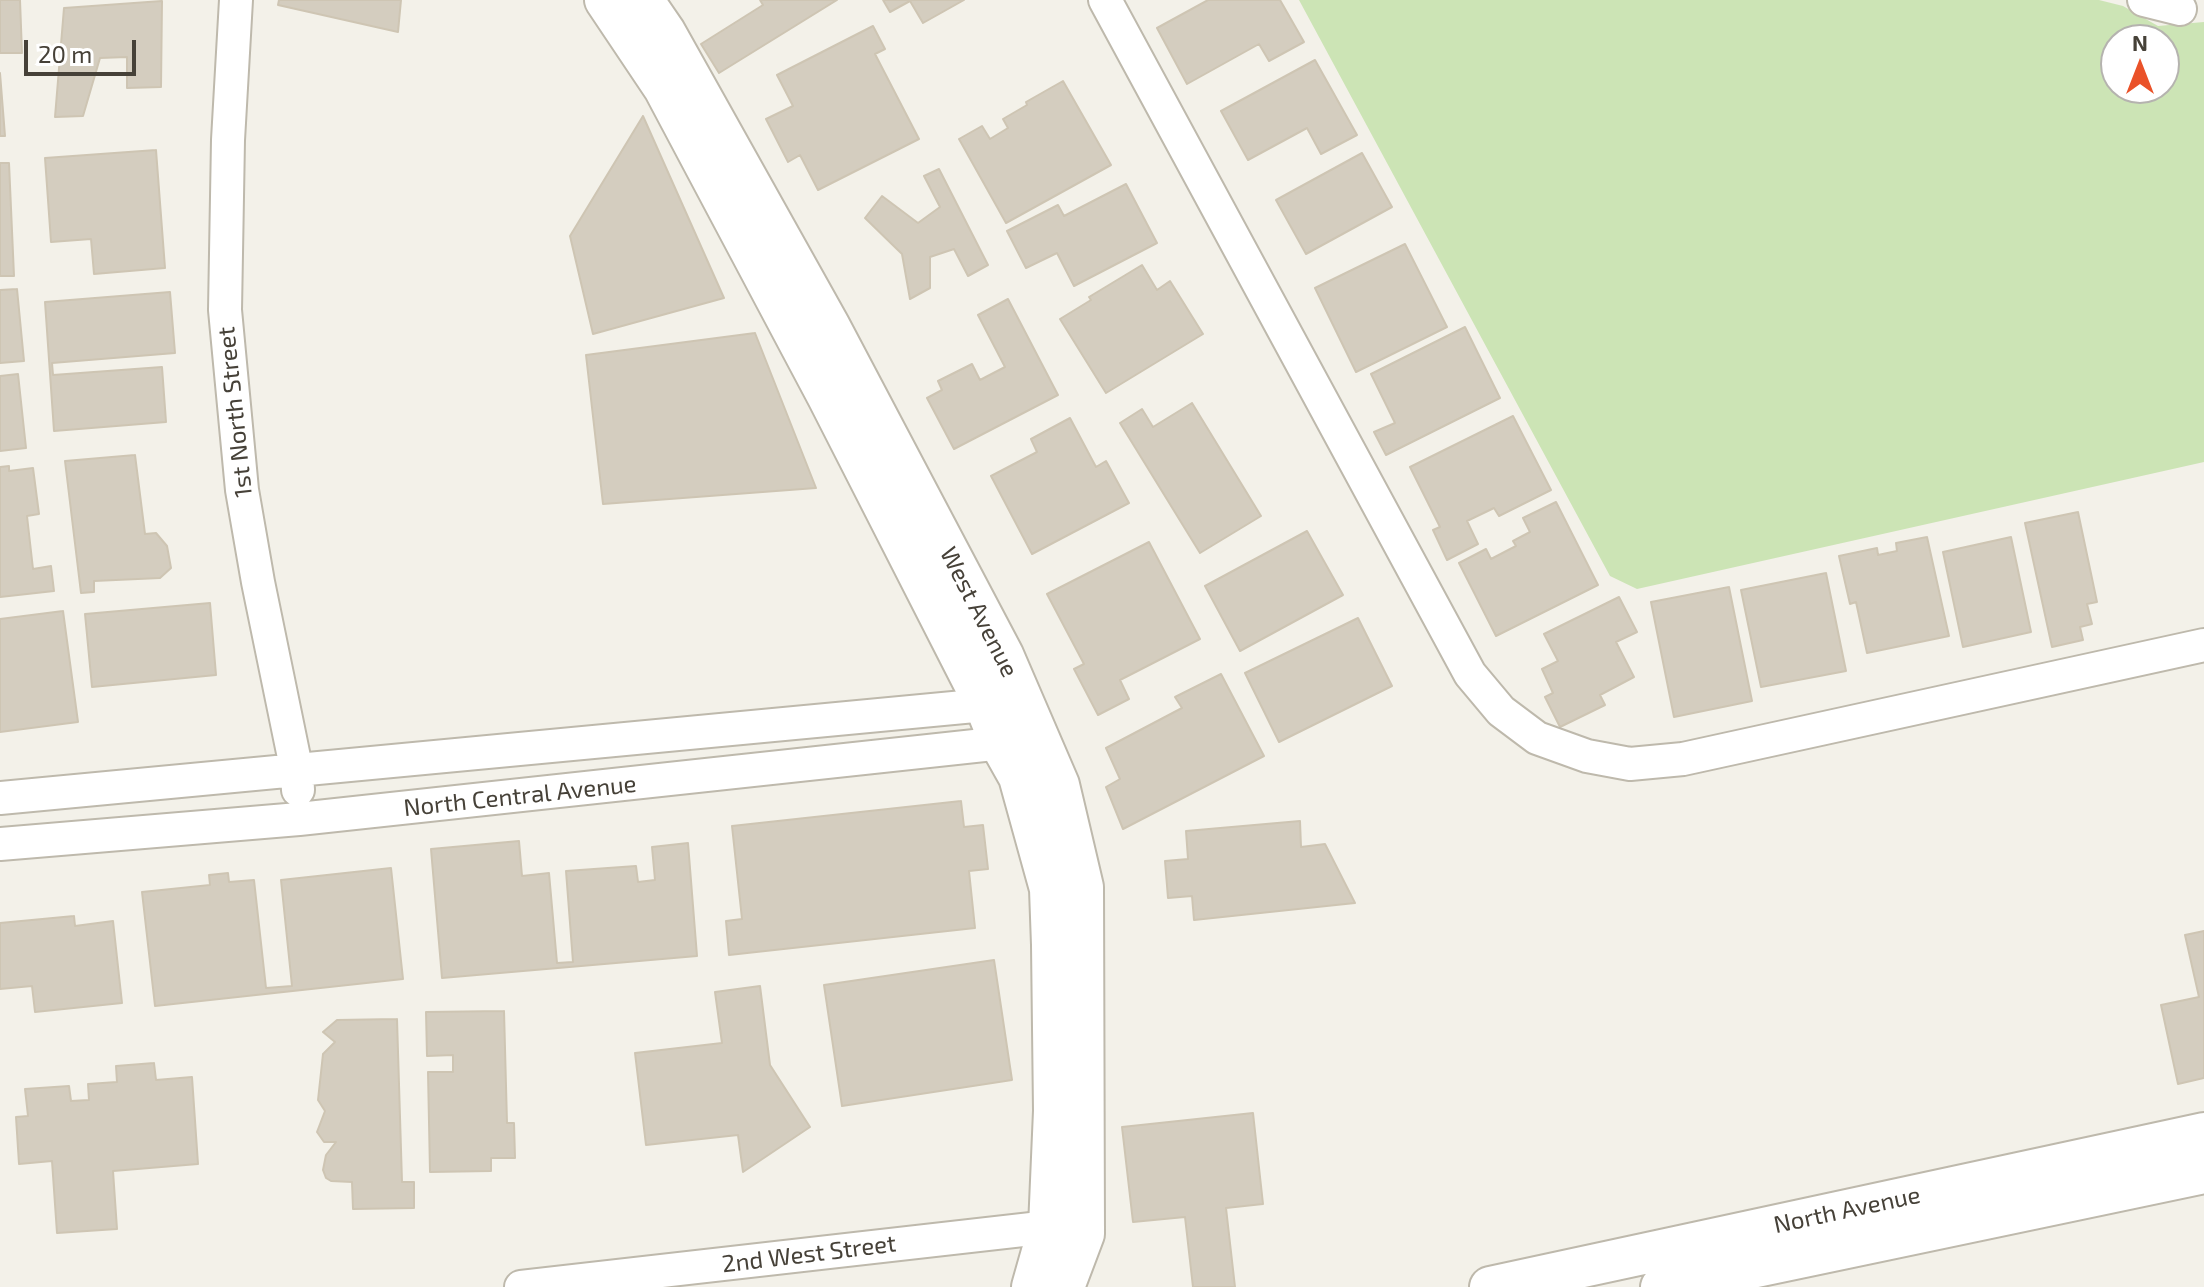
<!DOCTYPE html>
<style>
body{margin:0}
#map{position:relative;width:2204px;height:1287px;overflow:hidden;background:#f3f1e9;font-family:"Exo 2",sans-serif}
canvas{display:block}
.north{position:absolute;left:2100px;top:24px;width:80px;height:80px;box-sizing:border-box;background:#fff;border:2px solid #b5b3af;border-radius:50%;rotate:0deg;font-size:22px;font-weight:700;line-height:32px;text-align:center;color:#464138}
.north::after{content:'';display:block;margin:auto;width:28px;height:36px;background:#ea5229;clip-path:polygon(50% 0,100% 100%,50% 72%,0 100%)}
.scale{position:absolute;left:24px;top:40px;width:112px;height:36px;box-sizing:border-box;border:4px solid #464138;border-top:0;padding-left:10px;font-size:24px;line-height:28px;white-space:nowrap;color:#464138;-webkit-text-stroke:6px #fff;paint-order:stroke}
</style>
<div id="map">
<canvas width="2204" height="1287"></canvas>
<div class="north">N</div>
<div class="scale">20 m</div>
</div>
<script>
const g = document.querySelector('canvas').getContext('2d');
g.lineJoin = 'round';
function paint(path, color) {
  g.fillStyle = color;
  g.fill(path, 'evenodd');
}
function poly(rows) {
  const path = new Path2D();
  for (const r of rows) {
    path.moveTo(r[0], r[1]);
    for (let i = 2; i < r.length; i += 2) path.lineTo(r[i], r[i + 1]);
  }
  return path;
}
function trace(path, color, width, dash) {
  g.strokeStyle = color;
  g.lineWidth = width;
  g.lineCap = dash ? 'butt' : 'round';
  g.setLineDash(dash || []);
  g.stroke(path);
}
function label(font, color, halo, rows, align = 'center') {
  g.font = font + ' "Exo 2",sans-serif';
  g.lineWidth = 8;
  g.setLineDash([]);
  g.textBaseline = 'middle';
  g.strokeStyle = halo;
  g.fillStyle = color;
  for (const [text, x, y, turn = 0] of rows) {
    g.save();
    g.translate(x, y);
    g.rotate((+turn || 0) * Math.PI / 180);
    g.textAlign = isNaN(turn) ? turn : align;
    if (halo) g.strokeText(text, 0, 0);
    g.fillText(text, 0, 0);
    g.restore();
  }
}
paint(poly([
 [1299,0,2099,0,2123,6,2158,26,2204,22,2204,462,1637,589,1610,576],
 [2116,40,2164,40,2164,88,2116,88]
]), '#cce4b5');
const building = poly([
 [0,0,20,0,22,53,0,53,0,0],
 [279,0,401,0,398,32,278,5,279,0],
 [760,0,837,0,719,73,701,44,763,5,760,0],
 [883,0,964,0,923,23,910,1,890,12,883,0],
 [1208,0,1280,0,1304,42,1269,61,1259,44,1187,84,1157,28,1208,0],
 [162,1,161,87,127,88,127,57,100,58,83,116,55,117,64,8,162,1],
 [873,26,885,49,875,54,919,139,818,190,800,155,788,162,766,119,793,106,777,75,873,26],
 [1315,60,1357,135,1321,154,1307,128,1248,160,1221,111,1315,60],
 [0,73,5,136,0,136,0,73],
 [1063,81,1111,165,1006,223,959,139,982,126,990,139,1008,128,1003,119,1027,105,1026,102,1063,81],
 [643,116,724,298,593,334,570,236,643,116],
 [156,150,165,268,94,274,91,239,51,242,45,158,156,150],
 [1362,153,1392,207,1306,254,1276,200,1362,153],
 [0,163,9,163,14,276,0,276,0,163],
 [939,169,988,265,968,276,954,249,930,257,930,288,910,299,902,254,865,218,882,196,918,223,940,207,924,176,939,169],
 [1126,184,1157,243,1074,286,1057,253,1026,268,1007,231,1058,205,1064,216,1126,184],
 [1405,244,1447,327,1356,372,1315,288,1405,244],
 [1142,265,1157,290,1170,281,1203,334,1106,393,1060,319,1091,300,1089,297,1142,265],
 [17,289,24,361,0,363,0,290,17,289],
 [170,292,175,353,52,363,53,375,162,367,166,422,54,431,45,302,170,292],
 [1008,299,1058,395,954,449,927,398,942,390,938,381,972,364,980,380,1005,367,978,315,1008,299],
 [1465,327,1500,398,1386,455,1374,432,1395,423,1371,374,1465,327],
 [755,333,816,488,603,504,586,355,755,333],
 [18,374,26,448,0,451,0,376,18,374],
 [1192,403,1261,516,1200,553,1120,423,1142,409,1153,427,1192,403],
 [1513,416,1551,490,1499,516,1494,508,1467,521,1478,544,1447,560,1433,530,1440,527,1410,467,1513,416],
 [1070,418,1096,467,1106,461,1129,503,1032,554,991,476,1037,452,1031,439,1070,418],
 [135,455,145,534,156,533,167,546,171,568,160,578,94,581,94,592,81,593,65,461,135,455],
 [9,466,9,471,33,468,39,514,27,516,33,569,51,566,54,591,0,597,0,467,9,466],
 [1556,502,1598,585,1496,636,1459,563,1486,549,1491,559,1516,546,1513,541,1530,532,1523,518,1556,502],
 [2078,512,2097,602,2087,604,2092,624,2080,627,2083,640,2052,647,2025,523,2078,512],
 [1307,531,1343,595,1240,651,1205,586,1307,531],
 [1927,537,1949,636,1867,653,1856,602,1850,604,1839,556,1877,548,1878,555,1897,551,1896,543,1927,537],
 [2011,537,2031,632,1963,647,1943,552,2011,537],
 [1149,542,1200,639,1120,680,1129,699,1098,715,1074,669,1084,664,1047,594,1149,542],
 [1826,573,1846,671,1761,687,1741,590,1826,573],
 [1729,587,1752,701,1674,717,1651,602,1729,587],
 [1619,597,1637,632,1616,642,1634,677,1600,695,1605,705,1560,727,1545,697,1553,693,1542,669,1558,661,1544,634,1619,597],
 [210,603,216,675,92,687,85,614,210,603],
 [63,611,78,722,0,732,0,619,63,611],
 [1358,618,1392,686,1279,742,1245,673,1358,618],
 [1221,674,1264,756,1123,829,1106,787,1120,779,1106,748,1182,708,1175,697,1221,674],
 [961,801,964,827,983,825,988,869,969,871,975,928,729,955,726,921,742,919,732,826,961,801],
 [1300,821,1301,847,1325,844,1355,903,1194,920,1192,896,1168,898,1165,861,1188,859,1186,831,1300,821],
 [519,841,522,876,549,873,557,963,573,962,566,871,636,866,638,882,655,880,652,847,688,843,697,956,442,978,431,849,519,841],
 [391,868,403,979,155,1006,142,892,210,885,209,875,228,873,229,882,254,880,266,988,292,986,281,880,391,868],
 [74,916,75,926,113,921,122,1003,35,1012,32,986,0,989,0,923,74,916],
 [2204,931,2204,1078,2178,1084,2161,1005,2199,997,2185,935,2204,931],
 [994,960,1012,1080,842,1106,824,985,994,960],
 [760,986,770,1065,810,1127,743,1172,738,1135,646,1145,635,1053,722,1043,715,992,760,986],
 [504,1011,507,1123,514,1123,515,1158,491,1158,491,1171,430,1172,428,1072,453,1072,453,1055,427,1056,426,1012,504,1011],
 [397,1019,402,1182,414,1182,414,1208,353,1209,352,1182,331,1181,326,1178,323,1170,326,1155,336,1142,324,1142,317,1132,325,1111,318,1100,323,1054,335,1042,323,1032,337,1020,397,1019],
 [154,1063,156,1080,192,1077,198,1164,113,1171,117,1229,57,1233,52,1161,19,1164,16,1117,28,1116,25,1089,69,1086,71,1101,89,1100,88,1084,117,1082,116,1066,154,1063],
 [1253,1113,1263,1204,1226,1208,1235,1287,1193,1287,1185,1217,1133,1222,1122,1127,1253,1113]
]);
paint(building, '#d4cdbf');
trace(building, '#cec5b3', 2);
const minor = poly([
 [236,0,228,140,225,310,242,490,258,582,297,772,298,790],
 [1105,0,1470,674,1501,711,1537,738,1587,756,1630,764,1683,759,2204,645],
 [2144,0,2180,9],
 [0,798,985,705,1004,699],
 [0,844,299,819,1021,741],
 [521,1287,1049,1227]
]);
const tertiary = poly([
 [605,0,664,88,828,397,985,705,1001,745,1019,777,1050,889,1052,945,1054,1111,1049,1227,1032,1287],
 [643,0,665,32,830,327,1003,655,1059,785,1083,887,1084,1234,1064,1287],
 [1490,1287,2204,1133],
 [1661,1287,2204,1173]
]);
trace(minor, '#beb9ac', 36);
trace(tertiary, '#beb9ac', 44);
trace(minor, '#fff', 32);
trace(tertiary, '#fff', 40);
label('24px', '#464138', '#fff', [
 ["1st North Street",235,412,-96],
 ["West Avenue",979,612,63],
 ["North Central Avenue",520,796,-6],
 ["North Avenue",1847,1210,-12],
 ["2nd West Street",809,1254,-7]
]);
</script>
